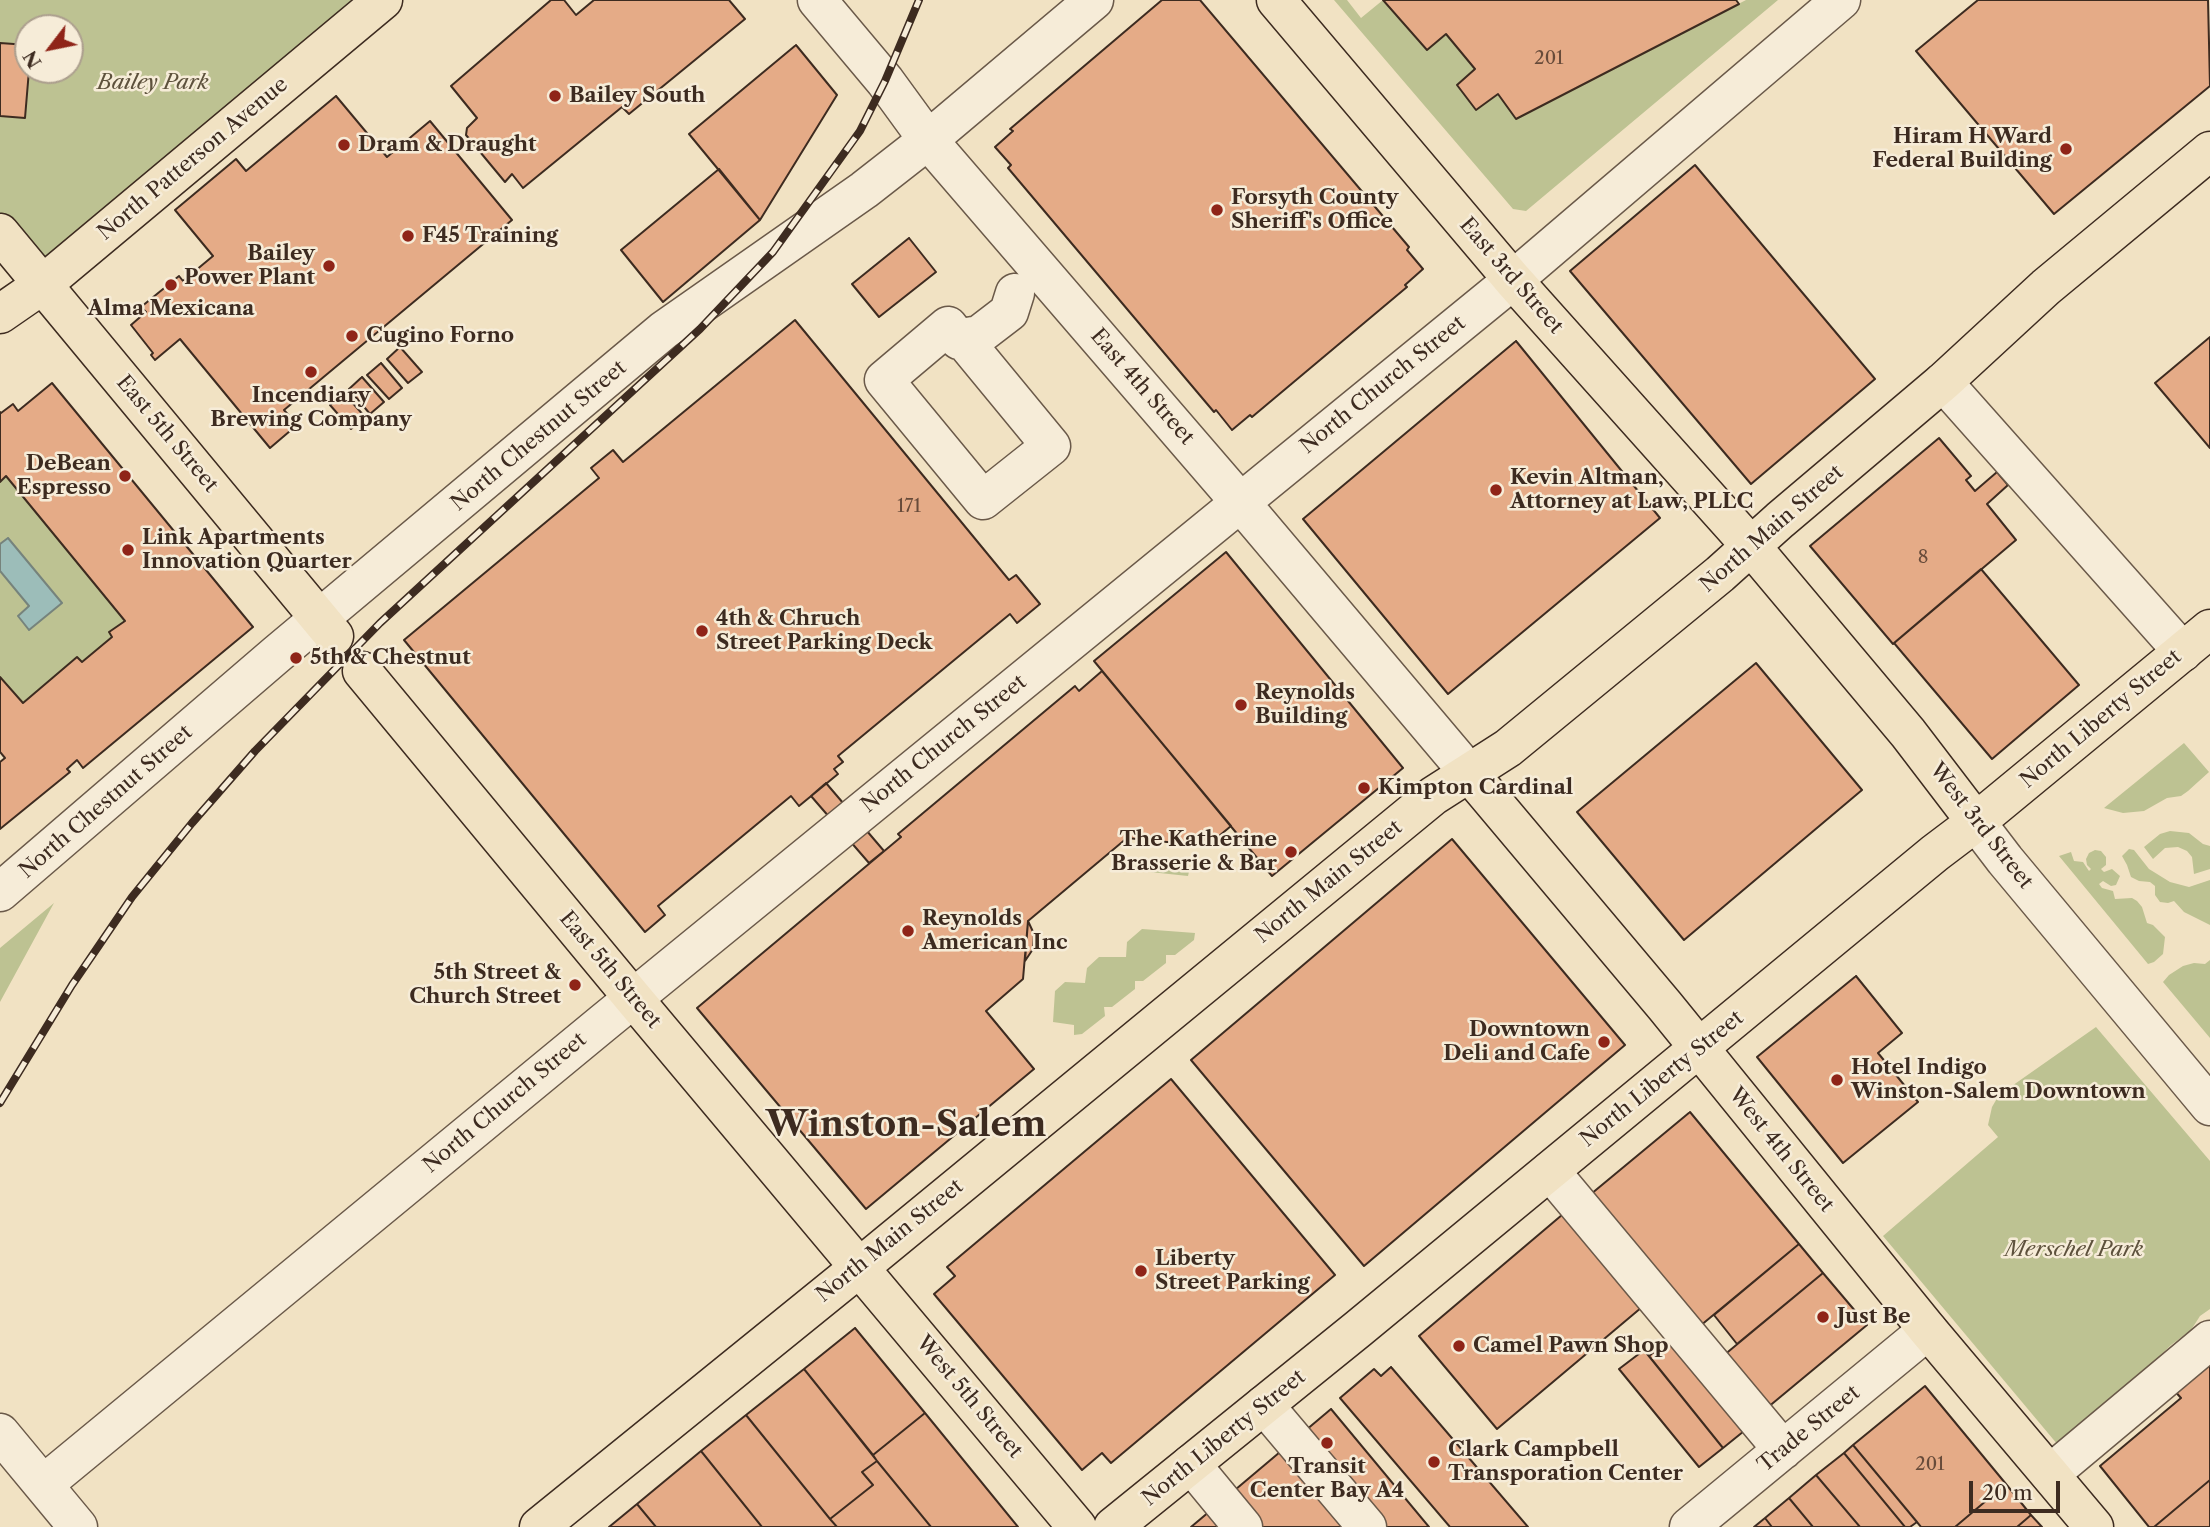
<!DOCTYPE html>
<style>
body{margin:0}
#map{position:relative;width:2210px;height:1527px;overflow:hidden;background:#f1e2c3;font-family:"Libre Caslon Text",serif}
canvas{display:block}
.north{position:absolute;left:14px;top:14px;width:70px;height:70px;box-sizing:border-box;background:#f6ecd8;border:2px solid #ac9f8e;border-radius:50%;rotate:238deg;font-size:19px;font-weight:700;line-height:28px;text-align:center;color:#3d2b20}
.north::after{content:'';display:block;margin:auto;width:24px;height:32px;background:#8f2418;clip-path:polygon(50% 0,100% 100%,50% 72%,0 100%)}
.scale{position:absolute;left:1969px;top:1481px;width:91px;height:32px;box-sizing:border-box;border:4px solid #3d2b20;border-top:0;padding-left:9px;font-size:21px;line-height:24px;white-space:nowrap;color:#3d2b20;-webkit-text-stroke:5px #f6ecd8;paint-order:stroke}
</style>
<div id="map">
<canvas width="2210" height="1527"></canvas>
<div class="north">N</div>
<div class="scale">20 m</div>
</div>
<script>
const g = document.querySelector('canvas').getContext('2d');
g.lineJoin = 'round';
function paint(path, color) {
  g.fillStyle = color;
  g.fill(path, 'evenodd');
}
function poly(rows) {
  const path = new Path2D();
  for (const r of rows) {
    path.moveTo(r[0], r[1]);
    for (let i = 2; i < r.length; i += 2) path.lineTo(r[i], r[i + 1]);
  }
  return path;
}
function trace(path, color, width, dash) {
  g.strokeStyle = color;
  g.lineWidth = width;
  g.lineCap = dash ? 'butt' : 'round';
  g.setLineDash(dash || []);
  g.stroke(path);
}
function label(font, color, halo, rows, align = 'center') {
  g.font = font + ' "Libre Caslon Text",serif';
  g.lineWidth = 5;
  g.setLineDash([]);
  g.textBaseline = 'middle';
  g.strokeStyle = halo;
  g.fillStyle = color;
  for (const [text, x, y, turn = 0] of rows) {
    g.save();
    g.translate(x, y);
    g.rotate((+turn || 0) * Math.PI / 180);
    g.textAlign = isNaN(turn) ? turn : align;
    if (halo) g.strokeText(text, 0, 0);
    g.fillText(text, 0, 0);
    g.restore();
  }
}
paint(poly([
 [0,0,383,0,42,285,0,232],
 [28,28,70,28,70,70,28,70],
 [1334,0,1347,0,1361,18,1383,0,1426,50,1446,34,1475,69,1457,85,1476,109,1498,94,1516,119,1746,0,1778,0,1526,211,1513,209],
 [6,476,125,621,109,632,112,637,82,662,77,657,23,703,0,677,0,482],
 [2184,743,2209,772,2188,791,2181,796,2167,798,2144,811,2123,813,2104,808],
 [2170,831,2189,833,2203,844,2210,846,2210,869,2194,874,2192,857,2187,851,2178,847,2165,848,2153,859,2144,847,2160,834],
 [2129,849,2134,850,2149,869,2170,882,2189,887,2210,880,2210,925,2184,912,2174,901,2168,903,2160,902,2155,895,2155,886,2150,882,2139,881,2131,877,2127,865,2122,856],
 [2095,850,2101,851,2106,857,2106,865,2101,869,2104,872,2112,869,2120,876,2116,885,2111,886,2103,881,2099,884,2102,888,2113,891,2115,899,2132,898,2137,901,2142,907,2147,923,2153,925,2165,937,2163,954,2154,962,2148,964,2059,856,2071,852,2074,861,2083,862,2089,871,2091,869,2087,865,2086,859,2089,853],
 [1141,861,1190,867,1188,876,1131,870],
 [54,903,0,1002,0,948],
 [1142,929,1195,933,1194,940,1175,955,1166,955,1166,963,1143,981,1135,981,1135,989,1112,1007,1104,1007,1105,1016,1082,1034,1074,1035,1074,1025,1053,1022,1055,991,1065,982,1085,983,1087,968,1099,957,1126,957,1127,942],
 [2210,960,2210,1038,2163,982,2169,975,2183,966,2194,963,2205,964],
 [2096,1027,2210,1161,2210,1309,2200,1316,2191,1330,2171,1345,2063,1451,1883,1236,1998,1137,1988,1125,1992,1107,1999,1095]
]), '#bdc292');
const water = poly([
 [8,538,62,603,29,630,18,616,29,606,0,571,0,544,8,538]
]);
paint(water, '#9cbdb9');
trace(water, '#76837c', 2);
const building = poly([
 [551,0,564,0,576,15,594,0,729,0,745,19,629,114,622,107,523,188,512,174,505,182,466,135,467,128,477,118,451,86,551,0],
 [1162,0,1200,0,1409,247,1407,250,1423,269,1405,285,1407,287,1252,417,1250,415,1232,430,1216,410,1214,412,1008,168,1011,165,995,147,1013,131,1010,129,1162,0],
 [1383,0,1736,0,1739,4,1516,119,1498,94,1476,110,1457,85,1475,69,1446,34,1427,50,1383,0],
 [1978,0,2208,0,2210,86,2054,214,1916,51,1978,0],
 [0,43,28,45,29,70,25,118,0,116,0,43],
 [796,45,837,95,760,220,689,134,796,45],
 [336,96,387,157,430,121,512,220,284,410,297,425,270,448,180,339,155,360,151,355,153,353,131,325,146,312,141,307,179,276,183,281,213,256,175,210,236,159,246,171,336,96],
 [1695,165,1875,379,1751,484,1570,271,1695,165],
 [719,169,760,220,663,302,621,250,719,169],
 [909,238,936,272,879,317,852,284,909,238],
 [795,320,1009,580,1016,575,1040,604,1017,623,1010,614,838,756,843,762,834,769,838,774,799,806,791,796,658,906,665,915,645,932,404,640,599,478,591,468,613,450,623,462,795,320],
 [2210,337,2210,448,2155,383,2210,337],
 [1516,341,1660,518,1448,694,1303,519,1516,341],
 [400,347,422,372,408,383,387,359,400,347],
 [381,363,402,388,389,399,367,375,381,363],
 [362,377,384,402,370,414,349,389,362,377],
 [52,383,253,627,83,768,77,760,67,769,70,772,0,829,0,762,5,758,0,752,0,677,23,703,77,657,82,662,112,637,109,632,125,621,6,476,0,482,0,412,1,413,13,404,18,411,52,383],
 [344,393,365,417,351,429,330,405,344,393],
 [1939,438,1971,476,1966,480,1975,491,1997,472,2008,485,1987,504,2016,540,1893,644,1810,546,1939,438],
 [1226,552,1403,768,1272,876,1094,661,1226,552],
 [1981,569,2079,685,1992,759,1894,643,1981,569],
 [1756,663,1862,790,1684,940,1577,812,1756,663],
 [1102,671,1231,826,1207,846,1127,838,1028,921,1023,979,986,1011,1034,1069,866,1209,697,1008,901,837,898,834,1075,686,1079,691,1102,671],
 [826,783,884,851,869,863,811,796,826,783],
 [1452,839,1625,1045,1364,1266,1191,1060,1452,839],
 [1028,921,1034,934,1033,949,1025,961,1028,921],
 [1856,976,1902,1033,1878,1053,1918,1102,1843,1163,1757,1057,1856,976],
 [1171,1079,1335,1275,1111,1463,1102,1453,1082,1470,934,1294,955,1276,947,1267,1171,1079],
 [1690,1112,1799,1244,1694,1331,1585,1199,1690,1112],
 [1569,1209,1648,1302,1497,1429,1419,1336,1569,1209],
 [1799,1244,1823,1273,1737,1344,1714,1315,1799,1244],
 [1823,1273,1867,1325,1767,1408,1723,1356,1823,1273],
 [855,1328,925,1413,873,1455,804,1369,855,1328],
 [1675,1335,1749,1427,1723,1448,1649,1356,1675,1335],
 [1644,1350,1723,1448,1699,1467,1619,1369,1644,1350],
 [2210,1357,2210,1480,2154,1527,2149,1527,2100,1466,2181,1398,2173,1389,2210,1357],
 [1391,1367,1528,1527,1450,1527,1340,1398,1374,1369,1381,1376,1391,1367],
 [804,1369,877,1461,862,1472,873,1485,830,1519,746,1415,804,1369],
 [1925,1386,2006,1484,1955,1527,1921,1527,1853,1445,1925,1386],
 [1331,1409,1429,1527,1191,1527,1331,1409],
 [925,1413,1018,1527,931,1527,877,1461,873,1455,925,1413],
 [746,1415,830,1519,837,1527,762,1527,701,1451,746,1415],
 [1853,1445,1917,1522,1910,1527,1905,1527,1844,1453,1853,1445],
 [701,1451,762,1527,656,1527,637,1504,701,1451],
 [1844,1453,1905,1527,1860,1527,1816,1475,1844,1453],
 [877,1461,931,1527,837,1527,830,1519,873,1485,862,1472,877,1461],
 [1816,1475,1860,1527,1813,1527,1789,1498,1816,1475],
 [2210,1480,2210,1527,2154,1527,2210,1480],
 [2006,1484,2031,1515,2017,1527,1955,1527,2006,1484],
 [1789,1498,1813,1527,1772,1527,1765,1518,1789,1498],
 [637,1504,656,1527,609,1527,637,1504],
 [2031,1515,2042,1527,2017,1527,2031,1515],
 [1765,1518,1772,1527,1754,1527,1765,1518]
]);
paint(building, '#e5ab87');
trace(building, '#3d2b20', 2);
const minor = poly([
 [817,0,885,81,928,140,1240,502,1469,773],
 [962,338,1051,446,983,500,884,380,948,326,959,340,962,338,979,335,1009,312,1015,293],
 [1943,382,2183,652],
 [1976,822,2005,860,2210,1106],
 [0,892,277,654,664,330,864,190,928,140,1094,0],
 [1550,1171,1783,1450],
 [1264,1405,1367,1527],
 [0,1433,78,1527],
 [1191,1464,1243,1527],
 [2050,1474,2210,1340],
 [44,1484,603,1023,1513,280,1841,0],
 [1689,1527,1928,1330]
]);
const major = poly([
 [1276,0,1513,280,1751,546,1908,733,1976,822],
 [0,233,334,636],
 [0,314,42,285,383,0],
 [362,671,633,998,1077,1527],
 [1469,773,1665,1006,1928,1330,2094,1527],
 [539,1527,860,1267,1433,796,1508,748,1720,574,1780,520,1943,382,2046,287,2210,151],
 [1113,1527,1358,1329,1935,853,1976,822,2210,629]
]);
trace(minor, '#6a5949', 41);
trace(major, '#3d2b20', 41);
trace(minor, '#f6ecd8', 38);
trace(major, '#f1e2c3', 38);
const rail = poly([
 [0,1103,72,985,132,897,192,823,255,751,380,623,700,329,773,252,860,131,885,81,919,0]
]);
trace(rail, '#3d2b20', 8);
trace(rail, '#f6ecd8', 5, [16]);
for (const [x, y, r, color] of [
 [555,96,7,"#8f2418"],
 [344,145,7,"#8f2418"],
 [2066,149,7,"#8f2418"],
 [1217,210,7,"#8f2418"],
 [408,236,7,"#8f2418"],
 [329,266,7,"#8f2418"],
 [171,285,7,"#8f2418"],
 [352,336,7,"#8f2418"],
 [311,372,7,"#8f2418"],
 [125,476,7,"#8f2418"],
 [1496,490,7,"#8f2418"],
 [128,550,7,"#8f2418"],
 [702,631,7,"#8f2418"],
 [296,658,7,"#8f2418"],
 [1241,705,7,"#8f2418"],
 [1364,788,7,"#8f2418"],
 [1291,852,7,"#8f2418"],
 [908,931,7,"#8f2418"],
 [575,985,7,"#8f2418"],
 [1604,1042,7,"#8f2418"],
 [1837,1080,7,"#8f2418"],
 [1141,1271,7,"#8f2418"],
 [1823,1317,7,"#8f2418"],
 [1459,1346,7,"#8f2418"],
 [1327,1443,7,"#8f2418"],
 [1434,1462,7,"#8f2418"]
]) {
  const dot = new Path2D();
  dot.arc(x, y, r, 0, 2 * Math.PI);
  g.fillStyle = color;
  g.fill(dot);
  trace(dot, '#f6ecd8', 2.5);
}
label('18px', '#674b3a', null, [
 ["201",1549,59],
 ["171",909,507],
 ["8",1923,558],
 ["201",1930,1465]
]);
label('italic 21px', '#5d513c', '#f6ecd8', [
 ["Bailey Park",153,83],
 ["Merschel Park",2074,1250]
]);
label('bold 21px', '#3d2b20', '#f6ecd8', [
 ["Bailey South",569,96],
 ["Hiram H Ward",2052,137,"right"],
 ["Federal Building",2052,161,"right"],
 ["Dram & Draught",358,145],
 ["Forsyth County",1231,198],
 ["Sheriff's Office",1231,222],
 ["F45 Training",422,236],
 ["Bailey",315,254,"right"],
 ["Power Plant",315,278,"right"],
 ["Alma Mexicana",171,309,"center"],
 ["Cugino Forno",366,336],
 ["Incendiary",311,396,"center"],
 ["Brewing Company",311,420,"center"],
 ["DeBean",111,464,"right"],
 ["Espresso",111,488,"right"],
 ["Kevin Altman,",1510,478],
 ["Attorney at Law, PLLC",1510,502],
 ["Link Apartments",142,538],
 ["Innovation Quarter",142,562],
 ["4th & Chruch",716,619],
 ["Street Parking Deck",716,643],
 ["5th & Chestnut",310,658],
 ["Reynolds",1255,693],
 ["Building",1255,717],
 ["Kimpton Cardinal",1378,788],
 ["The Katherine",1277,840,"right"],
 ["Brasserie & Bar",1277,864,"right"],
 ["Reynolds",922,919],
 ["American Inc",922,943],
 ["5th Street &",561,973,"right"],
 ["Church Street",561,997,"right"],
 ["Downtown",1590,1030,"right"],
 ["Deli and Cafe",1590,1054,"right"],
 ["Hotel Indigo",1851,1068],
 ["Winston-Salem Downtown",1851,1092],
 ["Liberty",1155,1259],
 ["Street Parking",1155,1283],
 ["Just Be",1837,1317],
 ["Camel Pawn Shop",1473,1346],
 ["Clark Campbell",1448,1450],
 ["Transporation Center",1448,1474],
 ["Transit",1327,1467,"center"],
 ["Center Bay A4",1327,1491,"center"]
], 'left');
label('21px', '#3d2b20', '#f6ecd8', [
 ["North Patterson Avenue",193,159,-40],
 ["East 3rd Street",1511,276,49],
 ["North Church Street",1383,385,-39],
 ["East 4th Street",1142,387,49],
 ["East 5th Street",167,434,50],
 ["North Chestnut Street",539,436,-40],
 ["North Main Street",1772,529,-41],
 ["North Liberty Street",2101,719,-40],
 ["North Church Street",944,744,-39],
 ["North Chestnut Street",106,802,-41],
 ["West 3rd Street",1981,826,52],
 ["North Main Street",1329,882,-39],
 ["East 5th Street",610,970,50],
 ["North Liberty Street",1662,1079,-39],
 ["North Church Street",505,1103,-40],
 ["West 4th Street",1781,1150,51],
 ["North Main Street",890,1241,-39],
 ["West 5th Street",969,1397,50],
 ["Trade Street",1809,1429,-39],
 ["North Liberty Street",1224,1438,-39]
]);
label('bold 35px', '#3d2b20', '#f6ecd8', [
 ["Winston-Salem",906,1126]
]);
</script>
